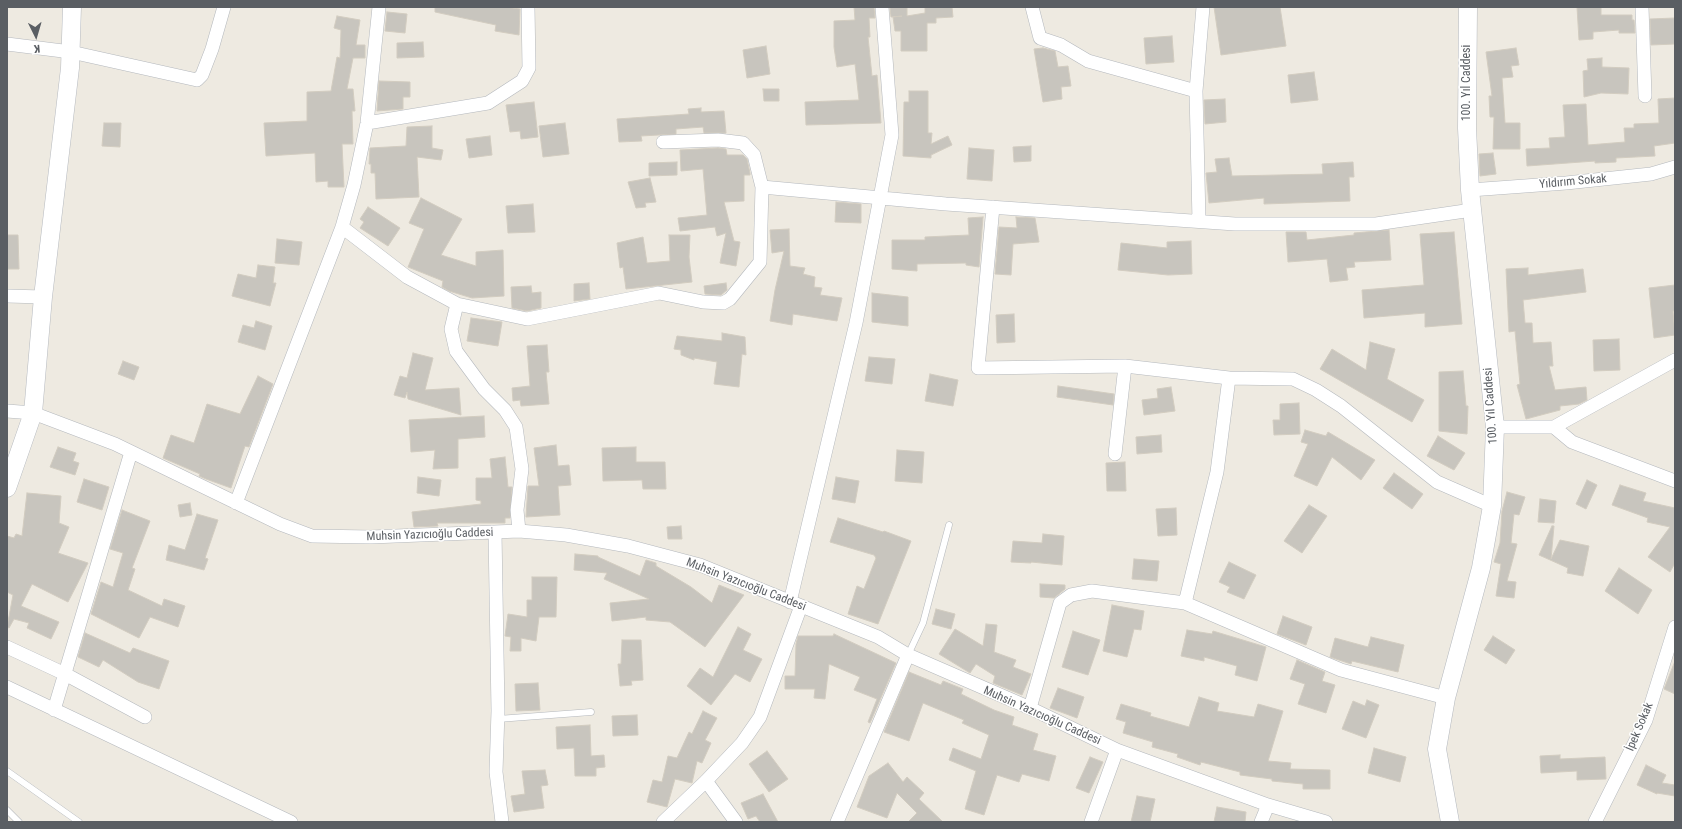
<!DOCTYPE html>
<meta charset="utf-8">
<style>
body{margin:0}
#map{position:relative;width:1682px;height:829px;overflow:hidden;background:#eeeae1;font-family:"Roboto Condensed",sans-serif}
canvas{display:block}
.frame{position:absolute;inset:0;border:8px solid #5a5e63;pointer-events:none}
.north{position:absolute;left:16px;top:16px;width:40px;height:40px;-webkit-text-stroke:3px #fff;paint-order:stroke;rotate:175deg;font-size:11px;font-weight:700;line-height:16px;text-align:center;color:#5a5e63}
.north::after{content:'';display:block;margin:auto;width:14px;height:18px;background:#5a5e63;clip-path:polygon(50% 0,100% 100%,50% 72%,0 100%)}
</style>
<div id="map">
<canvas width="1682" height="829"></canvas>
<div class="frame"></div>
<div class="north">K</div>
</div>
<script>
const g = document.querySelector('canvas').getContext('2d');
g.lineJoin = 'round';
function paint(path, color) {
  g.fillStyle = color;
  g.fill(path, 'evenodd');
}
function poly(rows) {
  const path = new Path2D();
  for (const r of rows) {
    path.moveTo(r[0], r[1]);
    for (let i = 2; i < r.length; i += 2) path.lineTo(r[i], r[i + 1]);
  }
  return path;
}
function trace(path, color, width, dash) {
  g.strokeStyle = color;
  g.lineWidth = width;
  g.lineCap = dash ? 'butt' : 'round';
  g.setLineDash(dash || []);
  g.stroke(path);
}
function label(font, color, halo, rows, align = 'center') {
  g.font = font + ' "Roboto Condensed",sans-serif';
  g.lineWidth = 3;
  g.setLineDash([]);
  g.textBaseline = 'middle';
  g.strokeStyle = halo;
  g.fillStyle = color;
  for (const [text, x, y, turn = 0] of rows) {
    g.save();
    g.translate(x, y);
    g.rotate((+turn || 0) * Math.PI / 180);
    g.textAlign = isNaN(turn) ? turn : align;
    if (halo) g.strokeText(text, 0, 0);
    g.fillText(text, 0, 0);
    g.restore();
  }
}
const building = poly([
 [435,7,506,7,520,9,519,35,495,31,496,25,435,12,435,7],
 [854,7,874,7,875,18,869,18,870,37,868,37,872,76,877,75,881,123,806,125,805,102,859,100,855,64,837,67,834,47,834,21,855,20,854,7],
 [890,7,907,7,907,16,925,13,925,7,952,7,953,17,936,18,936,23,927,23,927,51,901,51,901,31,895,31,893,17,902,16,891,17,890,7],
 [1214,7,1280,7,1286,46,1221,55,1214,7],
 [1577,7,1601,7,1601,15,1632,15,1632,20,1634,20,1635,33,1619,33,1619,30,1593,32,1593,39,1579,40,1577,7],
 [387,12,407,14,405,33,385,31,387,12],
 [337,16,360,20,356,45,365,45,365,58,353,58,347,89,353,89,355,111,352,111,353,144,342,144,344,187,328,187,328,181,316,182,315,153,266,156,264,123,307,121,307,92,331,91,337,57,340,58,341,30,334,28,337,16],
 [1675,18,1675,44,1651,45,1650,19,1675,18],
 [1172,36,1174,62,1146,64,1144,38,1172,36],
 [423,42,424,57,397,58,397,43,423,42],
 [766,46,770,74,747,78,743,50,766,46],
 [1043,48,1055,51,1058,67,1068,66,1071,86,1061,87,1062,99,1043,102,1034,49,1043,48],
 [1516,48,1519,65,1511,66,1513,77,1502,78,1505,123,1520,123,1520,149,1493,149,1494,117,1490,117,1489,96,1492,96,1486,52,1516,48],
 [1602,58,1602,67,1629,68,1628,94,1601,93,1584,97,1583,71,1588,70,1587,59,1602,58],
 [1314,72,1318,100,1291,103,1288,75,1314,72],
 [379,81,410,82,410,97,403,97,403,109,377,111,379,81],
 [763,89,779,89,779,101,764,101,763,89],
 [909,91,928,91,928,133,932,133,931,144,948,136,952,145,931,155,931,158,903,156,904,102,909,102,909,91],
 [1675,98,1675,143,1654,146,1655,156,1616,158,1616,162,1595,163,1595,161,1527,166,1526,149,1550,148,1549,138,1565,137,1563,105,1586,104,1588,145,1625,142,1624,128,1634,128,1634,124,1659,123,1658,99,1675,98],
 [1225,99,1226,122,1205,124,1204,100,1225,99],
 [534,102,538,137,521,139,520,131,510,132,506,105,534,102],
 [701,108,701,112,724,111,726,133,704,133,703,127,676,129,676,134,641,136,642,141,619,142,617,119,689,114,688,109,701,108],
 [104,123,121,123,120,147,102,146,104,123],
 [565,123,569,154,543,157,539,126,565,123],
 [432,126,432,148,443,150,441,160,417,157,419,197,376,199,375,173,371,173,371,164,369,164,370,148,406,146,407,127,432,126],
 [490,136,492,155,469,158,466,139,490,136],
 [1031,146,1031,161,1014,162,1013,147,1031,146],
 [718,148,726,149,727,155,743,155,747,159,750,173,750,175,744,175,744,201,724,202,734,241,740,242,736,266,720,263,726,233,717,236,715,227,680,231,678,218,707,215,703,169,681,171,680,150,718,148],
 [969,148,994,150,992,181,967,179,969,148],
 [1493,153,1496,174,1480,176,1479,154,1493,153],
 [1229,158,1232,176,1323,174,1322,164,1353,162,1354,177,1349,177,1350,201,1264,204,1264,198,1209,203,1206,173,1217,172,1215,159,1229,158],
 [677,162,677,175,649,176,649,163,677,162],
 [650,178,656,202,645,203,646,207,636,208,628,182,650,178],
 [421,198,462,219,441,255,476,266,476,252,503,250,504,296,472,298,449,291,442,287,443,281,408,267,424,229,409,223,421,198],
 [836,202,861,204,861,223,835,222,836,202],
 [533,204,535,232,508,233,506,206,533,204],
 [368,207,400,228,388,246,360,228,364,222,360,219,368,207],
 [983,217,979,267,966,265,966,263,917,264,917,271,892,269,892,240,925,240,925,237,969,235,968,218,983,217],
 [1016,217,1035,218,1039,242,1013,244,1011,275,995,274,999,227,1017,228,1016,217],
 [789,229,790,266,805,268,803,274,815,277,814,287,822,288,820,295,842,298,837,321,793,314,792,325,770,321,775,290,784,251,772,253,770,230,789,229],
 [1389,230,1391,260,1354,262,1355,267,1346,268,1348,280,1330,282,1327,259,1288,262,1286,232,1306,232,1307,240,1354,235,1354,233,1389,230],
 [1454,232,1462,324,1425,327,1425,313,1364,318,1362,290,1424,285,1420,234,1454,232],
 [7,235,18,235,19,269,7,269,7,235],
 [669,235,690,235,689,257,692,282,626,289,623,267,620,268,617,243,643,237,647,263,670,261,669,235],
 [277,239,302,242,299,265,275,263,277,239],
 [1191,241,1192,274,1168,275,1118,270,1121,243,1167,248,1167,242,1191,241],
 [258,265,275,267,273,283,276,283,270,306,232,296,238,274,256,278,258,265],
 [1528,268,1528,275,1583,269,1586,292,1523,300,1525,323,1532,323,1533,343,1551,342,1553,366,1549,366,1555,390,1586,387,1587,400,1579,404,1560,406,1560,410,1526,419,1517,385,1520,384,1515,331,1509,332,1506,269,1528,268],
 [589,283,590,299,574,301,574,284,589,283],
 [726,283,727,290,721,295,705,294,704,286,726,283],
 [1675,285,1675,311,1673,311,1675,335,1654,338,1649,288,1675,285],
 [531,286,532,293,541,292,541,308,527,311,512,308,511,287,531,286],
 [872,293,908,297,908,326,872,322,872,293],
 [1014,314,1015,342,997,343,996,315,1014,314],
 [471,318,502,322,498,346,467,341,471,318],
 [256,321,272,326,265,350,238,342,243,325,254,328,256,321],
 [722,333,745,337,746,355,742,354,739,387,714,384,717,362,694,358,694,360,681,355,681,350,674,349,677,336,722,341,722,333],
 [1619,339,1620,370,1594,371,1593,340,1619,339],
 [1370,342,1395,349,1387,379,1424,400,1412,422,1320,369,1332,349,1366,370,1370,342],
 [547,345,549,372,546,372,549,404,521,406,520,400,513,401,512,388,530,386,527,346,547,345],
 [413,353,433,358,425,390,459,388,461,415,408,399,407,392,405,398,394,395,400,376,407,378,413,353],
 [869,357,895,359,892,384,865,381,869,357],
 [123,361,139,367,134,380,118,374,123,361],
 [1463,371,1466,406,1468,406,1467,434,1439,431,1439,372,1463,371],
 [930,374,958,380,953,406,925,401,930,374],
 [258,376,273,384,249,447,245,446,231,488,206,479,199,476,200,474,163,458,171,435,194,443,207,404,240,414,258,376],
 [1058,386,1114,394,1113,405,1057,397,1058,386],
 [1171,387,1175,411,1144,415,1142,400,1158,398,1157,389,1171,387],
 [1299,403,1300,434,1274,435,1273,420,1280,420,1280,404,1299,403],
 [484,416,485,437,458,439,458,468,433,469,435,450,411,452,409,420,484,416],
 [1305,430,1326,436,1328,432,1375,460,1361,480,1332,457,1317,486,1294,476,1308,444,1301,442,1305,430],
 [1161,435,1162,452,1137,454,1136,437,1161,435],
 [1438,436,1465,453,1454,470,1427,456,1438,436],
 [556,445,558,466,569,465,571,485,558,486,560,515,526,517,528,486,539,486,534,448,556,445],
 [58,447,76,453,73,461,79,463,75,475,50,467,58,447],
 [636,447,636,462,665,462,666,489,643,489,642,480,603,481,602,448,636,447],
 [897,450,924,452,922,483,895,481,897,450],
 [505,457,508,487,512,487,510,518,505,518,505,523,437,523,438,526,414,527,412,512,481,504,481,501,476,500,476,478,492,478,490,459,505,457],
 [1125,462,1126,491,1107,491,1106,463,1125,462],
 [1394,473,1423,494,1412,509,1383,488,1394,473],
 [418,477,441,480,439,496,417,493,418,477],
 [836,477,859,481,855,503,832,499,836,477],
 [84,479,109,487,102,510,77,502,84,479],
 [1587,480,1597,485,1586,509,1576,504,1587,480],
 [1620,485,1646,493,1643,501,1675,508,1675,563,1670,572,1648,557,1670,527,1647,522,1648,518,1612,505,1620,485],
 [1507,492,1525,497,1519,515,1514,514,1511,543,1517,544,1507,581,1516,582,1514,598,1496,596,1501,564,1494,562,1500,543,1502,511,1507,492],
 [27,493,61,496,59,523,69,527,58,553,88,563,68,602,32,584,21,606,59,622,51,639,27,628,29,623,14,619,9,628,7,627,13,595,7,592,7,536,14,538,16,534,22,536,27,493],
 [1540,499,1556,501,1554,523,1538,522,1540,499],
 [190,503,192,515,180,517,178,505,190,503],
 [1309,505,1327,516,1302,553,1284,541,1309,505],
 [1176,508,1177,535,1158,536,1156,509,1176,508],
 [122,510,150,521,132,568,135,569,128,590,162,606,164,599,185,606,178,627,150,617,139,638,91,614,101,582,113,587,123,553,110,549,122,510],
 [197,514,218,520,205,558,208,559,204,570,166,560,169,545,185,550,197,514],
 [838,518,883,532,884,531,911,541,878,624,848,614,857,586,864,589,876,558,874,555,830,542,838,518],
 [681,526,682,539,668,539,667,527,681,526],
 [1552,526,1554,526,1551,559,1560,540,1589,546,1583,576,1567,573,1568,568,1539,555,1552,526],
 [1043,534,1064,536,1062,565,1031,562,1031,563,1011,562,1013,541,1042,543,1043,534],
 [575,554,598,556,598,557,640,576,646,560,656,563,656,566,691,587,712,603,719,585,744,595,705,647,670,622,646,620,646,617,612,621,610,603,649,599,604,579,607,573,574,570,575,554],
 [1134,559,1159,561,1157,581,1132,579,1134,559],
 [1229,562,1256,575,1244,599,1227,592,1230,587,1219,582,1229,562],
 [1619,568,1652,590,1638,614,1605,591,1619,568],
 [532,577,557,577,556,617,539,617,536,641,521,638,521,651,510,651,511,637,505,636,508,614,527,617,527,600,532,600,532,577],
 [1040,584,1065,585,1065,589,1054,598,1040,597,1040,584],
 [1112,605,1144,611,1141,630,1134,629,1127,657,1103,651,1112,605],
 [936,609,955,614,951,629,932,624,936,609],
 [1283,616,1312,627,1306,645,1277,634,1283,616],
 [986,624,997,625,994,652,1016,660,1013,667,1031,674,1022,695,993,683,995,676,976,664,970,673,939,654,955,629,983,646,986,624],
 [738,627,751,634,743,650,762,659,750,682,735,674,711,705,687,686,700,668,713,677,738,627],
 [1187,630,1212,634,1213,631,1266,647,1257,681,1235,675,1237,666,1204,657,1204,661,1181,656,1187,630],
 [1073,631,1100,640,1088,675,1062,667,1073,631],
 [85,633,130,653,133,648,169,661,159,689,138,682,103,660,99,667,78,657,85,633],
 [834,634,896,663,870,723,868,722,877,699,854,690,860,677,829,664,825,699,814,698,815,689,785,689,785,676,795,676,796,644,798,636,833,636,834,634],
 [1493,636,1515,650,1506,664,1484,650,1493,636],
 [1371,637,1404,645,1398,672,1352,661,1351,664,1330,657,1335,638,1368,647,1371,637],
 [622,640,641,640,643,680,631,681,632,685,620,686,618,664,621,664,622,640],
 [1297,660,1325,672,1322,681,1335,685,1326,713,1298,704,1305,684,1290,679,1297,660],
 [1675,661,1675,694,1664,689,1675,661],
 [909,672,941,685,943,681,963,689,961,694,994,710,1014,717,1012,725,1038,734,1033,750,1056,756,1049,781,1022,774,1019,782,997,775,984,815,965,809,976,771,949,760,953,748,981,759,989,735,962,723,964,720,923,703,909,741,884,732,909,672],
 [538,683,540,710,516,711,515,684,538,683],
 [1058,688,1084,697,1077,718,1050,708,1058,688],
 [1199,697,1219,703,1217,711,1254,717,1258,704,1283,711,1268,761,1291,763,1290,769,1330,770,1330,789,1303,789,1303,784,1272,781,1272,779,1240,775,1240,772,1201,762,1200,765,1177,757,1178,754,1152,747,1153,742,1123,733,1126,722,1116,719,1121,704,1151,713,1150,716,1189,727,1199,697],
 [1367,700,1379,705,1366,738,1342,729,1353,701,1365,706,1367,700],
 [703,711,717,718,705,740,711,743,702,763,697,761,692,783,675,779,667,807,647,802,653,780,662,782,668,756,677,758,689,732,692,734,703,711],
 [637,715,638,735,613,736,612,716,637,715],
 [590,725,591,756,604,755,605,767,596,768,596,776,575,776,574,748,557,749,556,727,590,725],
 [1374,748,1406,757,1400,782,1368,773,1374,748],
 [767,751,788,779,769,792,749,764,767,751],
 [1560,755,1560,759,1605,757,1606,779,1577,780,1577,771,1541,773,1540,756,1560,755],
 [1090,757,1103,762,1089,793,1076,788,1090,757],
 [888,763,903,782,907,777,924,793,919,799,943,822,908,822,917,813,897,793,887,818,857,807,869,776,888,763],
 [1646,765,1666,775,1662,783,1675,785,1675,796,1657,793,1657,794,1637,785,1646,765],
 [545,770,548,785,541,786,544,808,514,812,511,796,525,794,522,771,545,770],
 [763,794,778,822,760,822,756,816,748,819,741,803,763,794],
 [1137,796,1155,799,1150,822,1131,822,1137,796],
 [1217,807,1246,812,1245,822,1214,822,1217,807]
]);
paint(building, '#c8c5be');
trace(building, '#d2ccc0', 1);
const lane = poly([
 [908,655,923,623,949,525],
 [498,719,591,712],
 [7,771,79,822],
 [7,810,19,822]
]);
const street = poly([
 [1032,7,1040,38,1061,45,1088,61,1196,91],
 [1642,7,1645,96],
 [7,44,71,52,197,80,202,75,212,49,224,7],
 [367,123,488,103,522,81,529,68,528,7],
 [762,187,946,204,1235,224,1376,224,1472,210],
 [1470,190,1566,183,1651,174,1675,167],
 [993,207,978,368,1125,366,1229,378,1293,379,1316,390,1341,406,1437,482,1492,506],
 [1199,221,1196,91,1203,7],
 [342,227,407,277,457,304,527,319,659,293,703,302,723,303,730,299,760,262,762,187,754,155,743,143,718,140,663,142],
 [7,296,43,297],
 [457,304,451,329,456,351,484,389,505,410,516,427,522,469,517,510,519,531],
 [7,411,33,413,115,444,280,524,312,536,371,537,519,531,566,535,628,546,700,565,878,637,908,655,1030,708,1117,750,1268,805,1326,822],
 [1495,427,1554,427,1675,360],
 [1554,427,1572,442,1675,481],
 [1115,454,1125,366],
 [236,503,342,227,354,185,367,123,379,7],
 [495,532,498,711,496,772,502,822],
 [790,602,856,323,892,135,882,7],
 [1185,603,1217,472,1229,378],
 [7,647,65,674,145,717],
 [7,687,291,822],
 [1030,708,1060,603,1071,595,1092,591,1185,603,1341,670,1446,698],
 [54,710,131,452],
 [706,781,736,822],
 [663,822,706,781,742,743,760,717,801,606],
 [837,822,908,655],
 [1091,822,1117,750],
 [1261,822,1268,805],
 [1595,822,1646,720,1675,627]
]);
const secondary = poly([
 [7,488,33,413,43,297,70,68,72,7],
 [1450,822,1437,749,1446,698,1481,568,1492,506,1495,427,1470,190,1467,128,1468,7]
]);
trace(lane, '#b4b8bd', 7);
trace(street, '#b4b8bd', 14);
trace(secondary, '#b5b9bf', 19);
trace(lane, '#fff', 6);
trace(street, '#fff', 13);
trace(secondary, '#fff', 18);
label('12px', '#5a5e63', '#fff', [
 ["100. Yıl Caddesi",1467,83,-90],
 ["Yıldırım Sokak",1573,182,-5],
 ["100. Yıl Caddesi",1491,406,-94],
 ["Muhsin Yazıcıoğlu Caddesi",430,535,-2],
 ["Muhsin Yazıcıoğlu Caddesi",746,585,21],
 ["Muhsin Yazıcıoğlu Caddesi",1042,716,24],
 ["İpek Sokak",1640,727,-67]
]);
</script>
